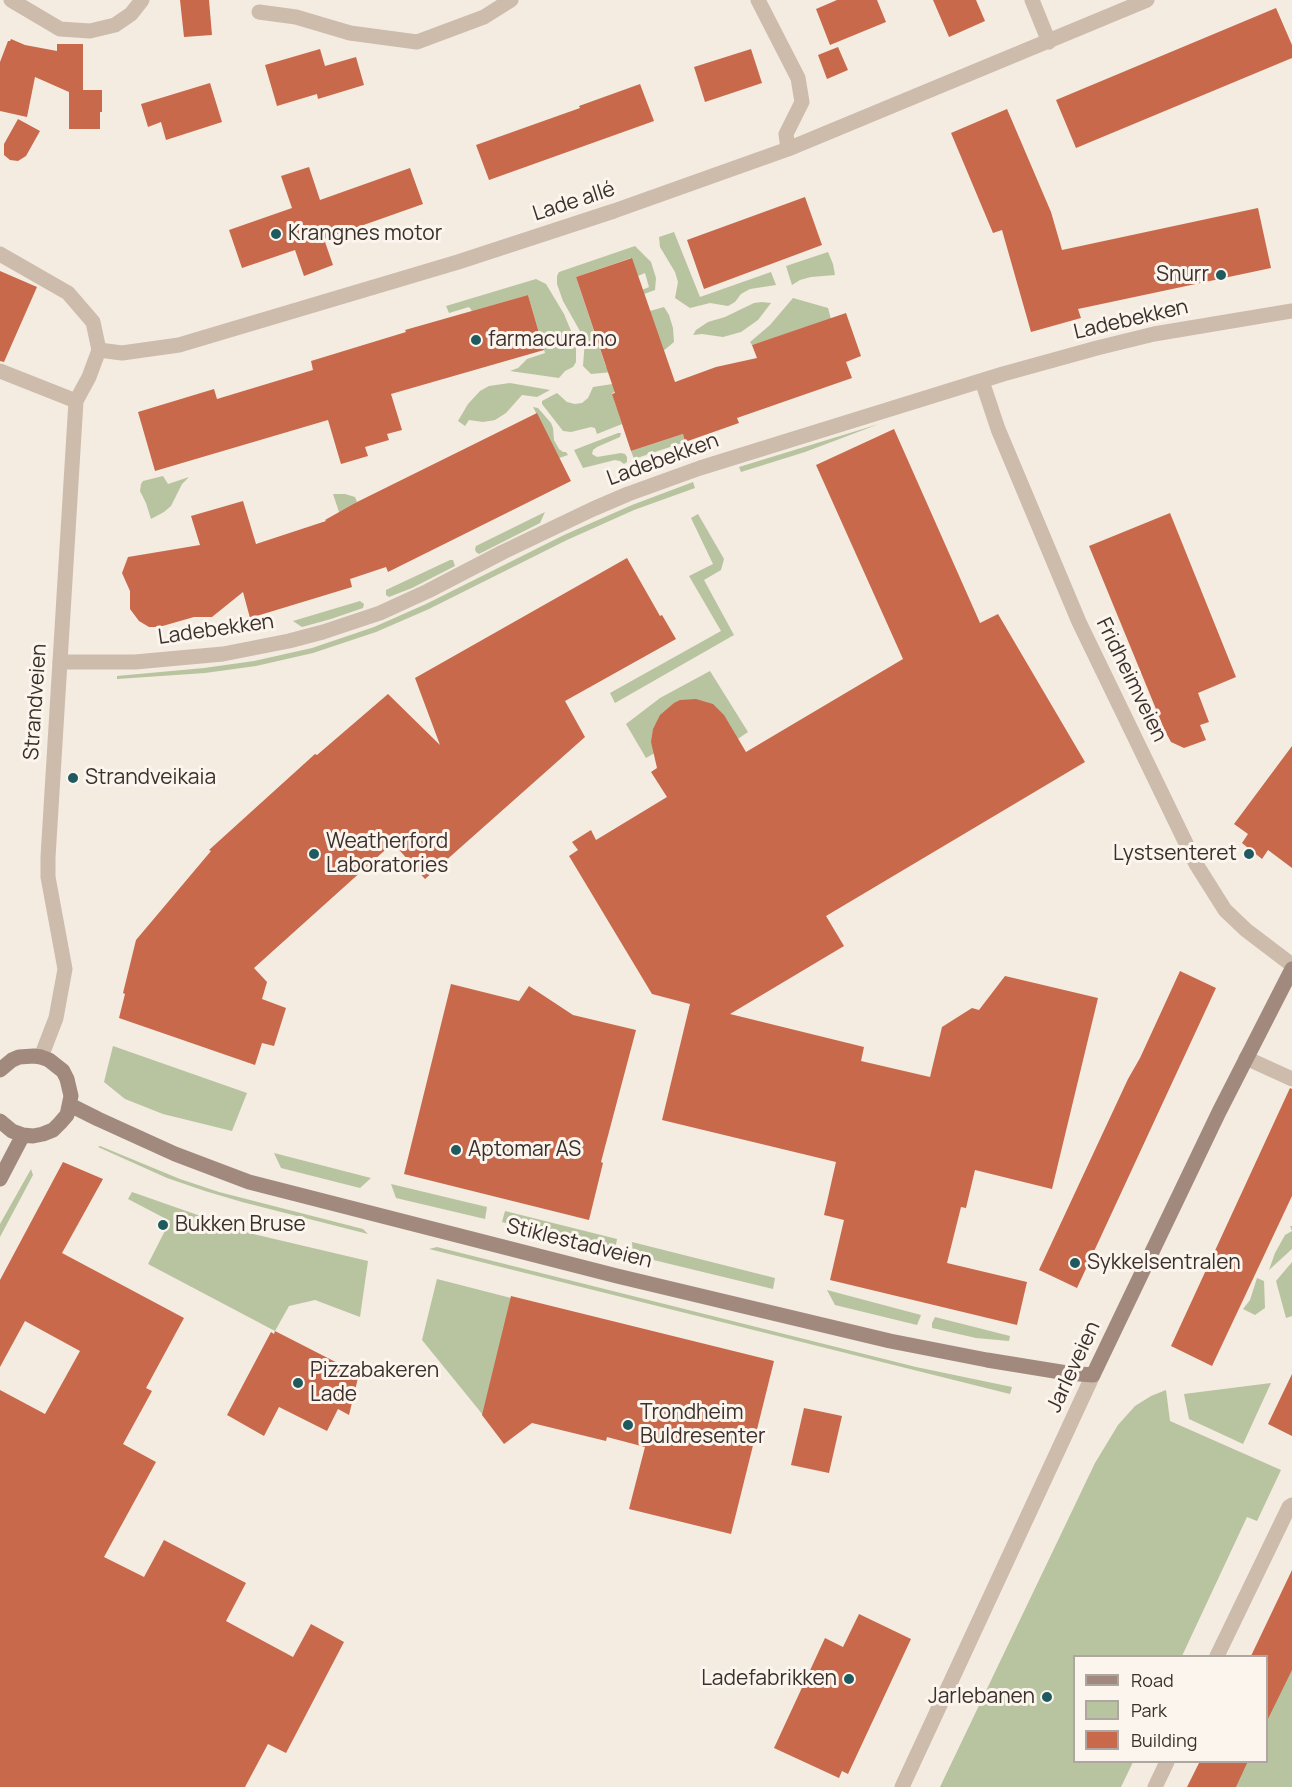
<!DOCTYPE html>
<meta charset="utf-8">
<style>
body{margin:0}
#map{position:relative;width:1292px;height:1787px;overflow:hidden;background:#f4ebe1;font-family:Manrope,sans-serif}
canvas{display:block}
.legend{position:absolute;left:1073px;top:1655px;width:195px;height:108px;box-sizing:border-box;background:#fbf5ee;border:2px solid #aea6a0;margin:0;padding:8px 10px;list-style:none;font-size:18px;color:#3b302b}
.legend li{display:flex;align-items:center;gap:12px;height:30px}
.legend b{width:30px;border:2px solid #aea6a0}
</style>
<div id="map">
<canvas width="1292" height="1787"></canvas>
<ul class="legend">
<li><b style="height:8px;background:#a18a7d"></b>Road</li>
<li><b style="height:16px;background:#b8c4a0"></b>Park</li>
<li><b style="height:16px;background:#c8694b"></b>Building</li>
</ul>
</div>
<script>
const g = document.querySelector('canvas').getContext('2d');
g.lineJoin = 'round';
function paint(path, color) {
  g.fillStyle = color;
  g.fill(path, 'evenodd');
}
function poly(rows) {
  const path = new Path2D();
  for (const r of rows) {
    path.moveTo(r[0], r[1]);
    for (let i = 2; i < r.length; i += 2) path.lineTo(r[i], r[i + 1]);
  }
  return path;
}
function trace(path, color, width, dash) {
  g.strokeStyle = color;
  g.lineWidth = width;
  g.lineCap = dash ? 'butt' : 'round';
  g.setLineDash(dash || []);
  g.stroke(path);
}
function label(font, color, halo, rows, align = 'center') {
  g.font = font + ' Manrope,sans-serif';
  g.lineWidth = 6;
  g.setLineDash([]);
  g.textBaseline = 'middle';
  g.strokeStyle = halo;
  g.fillStyle = color;
  for (const [text, x, y, turn = 0] of rows) {
    g.save();
    g.translate(x, y);
    g.rotate((+turn || 0) * Math.PI / 180);
    g.textAlign = isNaN(turn) ? turn : align;
    if (halo) g.strokeText(text, 0, 0);
    g.fillText(text, 0, 0);
    g.restore();
  }
}
paint(poly([
 [674,232,700,297,771,272,776,285,750,289,741,294,735,302,728,306,710,303,690,308,675,298,678,282,675,272,660,247,659,237],
 [635,246,651,262,656,278,655,290,644,294,642,290,649,287,645,273,638,276,631,258,576,277,606,367,663,348,650,311,664,307,669,315,673,328,674,342,662,352,623,371,591,374,583,366,585,340,563,301,557,284,557,276,559,272],
 [828,252,833,264,835,275,811,277,800,280,792,285,786,266],
 [536,279,546,284,564,314,574,338,576,348,576,362,573,367,565,371,559,378,510,371,518,368,527,359,545,353,528,295,472,311,469,307,449,313,446,306],
 [793,298,828,308,831,319,752,345,750,342,770,325],
 [762,302,771,303,758,320,741,332,723,337,702,334,693,335,696,330,708,322,725,317,754,303],
 [664,376,612,393,622,424,597,434,595,428,591,427,571,432,563,431,542,404,542,401,557,393,567,402,575,404,582,403,588,398,593,387],
 [510,383,550,390,537,397,522,395,506,413,495,420,483,422,469,420,465,426,458,421,468,404,480,391,489,386],
 [533,407,538,408,551,423,553,428,554,440,559,449,563,452,566,452,568,455,559,458],
 [879,424,805,452,741,472,739,467],
 [618,433,621,433,620,437,597,447,593,450,592,454,597,457,621,453,625,454,627,457,627,462,624,464,620,461,615,460,583,468,574,450],
 [683,434,685,442,634,459,631,451],
 [163,476,168,484,189,477,182,484,171,506,164,512,151,519,146,503,140,491,141,484,143,481],
 [693,482,695,488,634,510,567,540,429,609,376,632,313,653,256,666,205,673,117,679,117,676,204,668,254,661,312,648,374,627,426,604,564,535,632,505],
 [333,494,345,494,355,497,357,502,355,503,346,533],
 [545,512,540,523,479,554,476,552,475,549,476,546],
 [698,514,724,559,721,570,704,580,734,635,615,703,610,693,721,631,689,576,713,564,691,518],
 [450,560,453,560,455,566,412,588,389,597,386,595,386,590],
 [360,601,364,604,363,608,331,619,302,627,293,621],
 [710,671,748,732,732,743,662,749,646,758,626,724,660,698],
 [113,1046,247,1093,232,1131,163,1114,125,1099,104,1082],
 [100,1146,180,1179,219,1192,363,1229,368,1234,242,1202,205,1191,167,1178,98,1147],
 [274,1153,371,1178,360,1188,281,1168],
 [31,1169,33,1175,0,1237,0,1224],
 [391,1184,487,1207,485,1219,396,1198],
 [132,1192,249,1233,368,1261,360,1317,315,1300,289,1306,275,1331,148,1264,170,1221,128,1199],
 [505,1211,617,1239,615,1250,502,1222],
 [1290,1226,1292,1226,1292,1249,1269,1270,1275,1253,1285,1235,1292,1231],
 [632,1242,775,1278,773,1289,633,1255],
 [437,1247,916,1367,1012,1387,1010,1394,429,1249],
 [1292,1262,1292,1316,1286,1318,1276,1281],
 [1257,1278,1264,1281,1265,1308,1255,1315,1243,1309,1250,1300],
 [437,1279,511,1298,483,1415,422,1340],
 [827,1290,921,1315,917,1325,835,1305],
 [935,1317,1010,1336,1009,1341,976,1338,932,1328,932,1323],
 [1271,1383,1243,1444,1189,1419,1184,1394],
 [1166,1390,1170,1421,1281,1470,1257,1521,1247,1517,1182,1656,1074,1656,1074,1762,1133,1762,1121,1787,940,1787,1095,1463,1118,1425,1135,1406,1151,1396],
 [1292,1667,1292,1787,1234,1787,1246,1762,1266,1762,1267,1720]
]), '#b8c4a0');
paint(poly([
 [180,0,209,0,212,35,184,37],
 [837,0,877,0,886,22,830,45,816,9],
 [933,0,976,0,985,21,949,37],
 [1276,8,1292,45,1292,58,1076,148,1056,100],
 [11,39,25,45,57,51,57,44,83,44,83,90,102,90,102,112,100,112,100,129,69,129,69,92,35,77,27,117,0,111,0,62,8,41,10,41],
 [838,47,848,70,827,79,818,55],
 [320,49,325,66,356,57,364,85,318,99,317,94,277,106,265,65],
 [751,49,762,83,705,102,694,67],
 [210,83,222,122,166,140,161,122,148,127,141,104],
 [640,84,654,121,489,180,476,145,580,108,579,106],
 [1007,109,1051,212,1062,250,1258,208,1271,268,1078,309,1081,318,1031,332,1002,230,993,233,951,133],
 [18,119,40,131,26,156,18,161,10,160,4,155,4,144],
 [309,167,320,200,410,168,423,204,324,239,333,265,304,276,295,250,242,268,229,230,292,208,281,176],
 [805,197,822,245,704,289,687,240],
 [632,258,675,382,716,367,757,358,752,345,846,313,861,356,846,362,852,378,737,418,739,423,685,442,683,434,631,451,612,394,615,393,576,277],
 [0,271,37,287,4,362,0,361],
 [528,295,544,350,391,394,402,430,387,434,389,440,365,447,368,456,341,464,328,420,155,471,138,412,214,389,217,399,313,370,311,361,406,332,405,330],
 [537,413,571,481,388,572,386,567,350,579,352,587,250,618,243,592,212,617,194,617,159,627,149,627,139,621,130,609,130,591,122,573,128,557,200,545,191,516,243,501,256,544,326,521,325,520,357,502],
 [894,429,980,623,998,614,1085,762,826,916,844,946,730,1014,864,1047,861,1061,930,1077,942,1027,972,1008,979,1010,1005,976,1098,998,1052,1189,975,1170,966,1208,961,1207,947,1263,1027,1282,1017,1325,830,1280,844,1220,824,1215,836,1162,662,1120,690,1004,652,994,569,856,578,850,572,842,591,830,596,840,667,797,651,772,657,768,651,742,653,729,660,715,674,703,680,700,696,699,713,704,724,715,746,752,903,659,816,465],
 [1170,513,1236,677,1198,693,1209,722,1200,725,1206,740,1184,748,1171,742,1165,731,1089,546],
 [627,558,660,616,662,615,676,639,565,701,585,737,425,879,393,843,254,968,267,982,262,999,286,1008,274,1046,262,1043,255,1065,119,1018,125,994,123,993,136,940,211,851,209,850,315,754,317,755,388,694,440,745,415,678],
 [1292,746,1292,868,1268,850,1262,859,1242,843,1248,834,1234,824],
 [1180,971,1216,988,1077,1288,1039,1270,1128,1079,1140,1058],
 [451,984,519,1001,529,986,573,1015,636,1030,601,1162,603,1163,589,1220,404,1174],
 [1290,1088,1292,1089,1292,1196,1212,1366,1171,1346],
 [63,1162,103,1179,62,1253,184,1318,146,1388,152,1391,123,1444,156,1462,104,1557,144,1577,164,1540,246,1583,226,1621,293,1657,311,1624,344,1642,286,1753,268,1744,245,1787,0,1787,0,1390,45,1414,80,1351,25,1321,0,1367,0,1280],
 [511,1296,774,1361,731,1534,629,1509,645,1447,607,1437,606,1441,532,1423,504,1444,482,1415],
 [275,1331,359,1374,349,1415,338,1409,327,1431,279,1407,264,1436,227,1415,271,1332,274,1334],
 [1292,1374,1292,1436,1268,1424],
 [804,1408,842,1416,829,1473,791,1465],
 [1292,1570,1292,1670,1266,1723,1266,1656,1251,1656],
 [859,1614,911,1639,848,1774,842,1771,839,1778,774,1748,825,1638,843,1647],
 [1200,1761,1248,1761,1236,1787,1187,1787]
]), '#c8694b');
trace(poly([
 [11,0,60,29,90,31,115,25,131,14,142,0],
 [758,0,798,78,802,102,786,134,788,149],
 [1032,0,1049,42],
 [259,12,296,17,350,33,417,42,484,17,511,0],
 [99,350,122,353,179,345,458,262,614,211,788,149,1147,0],
 [0,371,76,401],
 [982,381,998,429,1079,622,1196,864,1225,910,1246,930,1292,965],
 [60,662,135,662,223,654,289,641,323,632,380,613,428,591,503,552,593,509,628,494,700,468,1003,374,1097,348,1154,334,1292,311],
 [1217,1656,1289,1507,1292,1505],
 [1155,1787,1167,1762]
]), '#cdbbac', 15);
trace(poly([
 [0,254,68,293,93,322,99,350,89,377,76,401,48,857,48,877,65,969,56,1018,41,1057],
 [1246,1058,1292,1079],
 [902,1787,1093,1375]
]), '#cdbbac', 15);
trace(poly([
 [0,1070,12,1060,19,1057,34,1056,41,1057,49,1060,63,1071,67,1079,71,1096,67,1115,60,1123,53,1130,43,1134,33,1136,23,1135,12,1131,0,1121],
 [70,1105,98,1119,175,1154,249,1182,617,1276,890,1341,987,1360,1067,1373,1093,1375,1219,1112,1292,969],
 [0,1179,23,1135]
]), '#a18a7d', 15);
for (const [x, y, r, color] of [
 [276,234,6,"#1f5a5e"],
 [1221,275,6,"#1f5a5e"],
 [476,340,6,"#1f5a5e"],
 [73,778,6,"#1f5a5e"],
 [314,854,6,"#1f5a5e"],
 [1249,854,6,"#1f5a5e"],
 [456,1150,6,"#1f5a5e"],
 [163,1225,6,"#1f5a5e"],
 [1075,1263,6,"#1f5a5e"],
 [298,1383,6,"#1f5a5e"],
 [628,1425,6,"#1f5a5e"],
 [849,1679,6,"#1f5a5e"],
 [1047,1697,6,"#1f5a5e"]
]) {
  const dot = new Path2D();
  dot.arc(x, y, r, 0, 2 * Math.PI);
  g.fillStyle = color;
  g.fill(dot);
  trace(dot, '#fbf5ee', 2);
}
label('21px', '#3b302b', '#fbf5ee', [
 ["Lade allé",574,202,-18],
 ["Ladebekken",1131,320,-13],
 ["Ladebekken",663,460,-20],
 ["Ladebekken",216,630,-8],
 ["Fridheimveien",1131,680,64],
 ["Strandveien",36,702,-86],
 ["Stiklestadveien",579,1244,14],
 ["Jarleveien",1074,1367,-65]
]);
label('21px', '#3b302b', '#fbf5ee', [
 ["Krangnes motor",288,234],
 ["Snurr",1209,275,"right"],
 ["farmacura.no",488,340],
 ["Strandveikaia",85,778],
 ["Weatherford",326,842],
 ["Laboratories",326,866],
 ["Lystsenteret",1237,854,"right"],
 ["Aptomar AS",468,1150],
 ["Bukken Bruse",175,1225],
 ["Sykkelsentralen",1087,1263],
 ["Pizzabakeren",310,1371],
 ["Lade",310,1395],
 ["Trondheim",640,1413],
 ["Buldresenter",640,1437],
 ["Ladefabrikken",837,1679,"right"],
 ["Jarlebanen",1035,1697,"right"]
], 'left');
</script>
